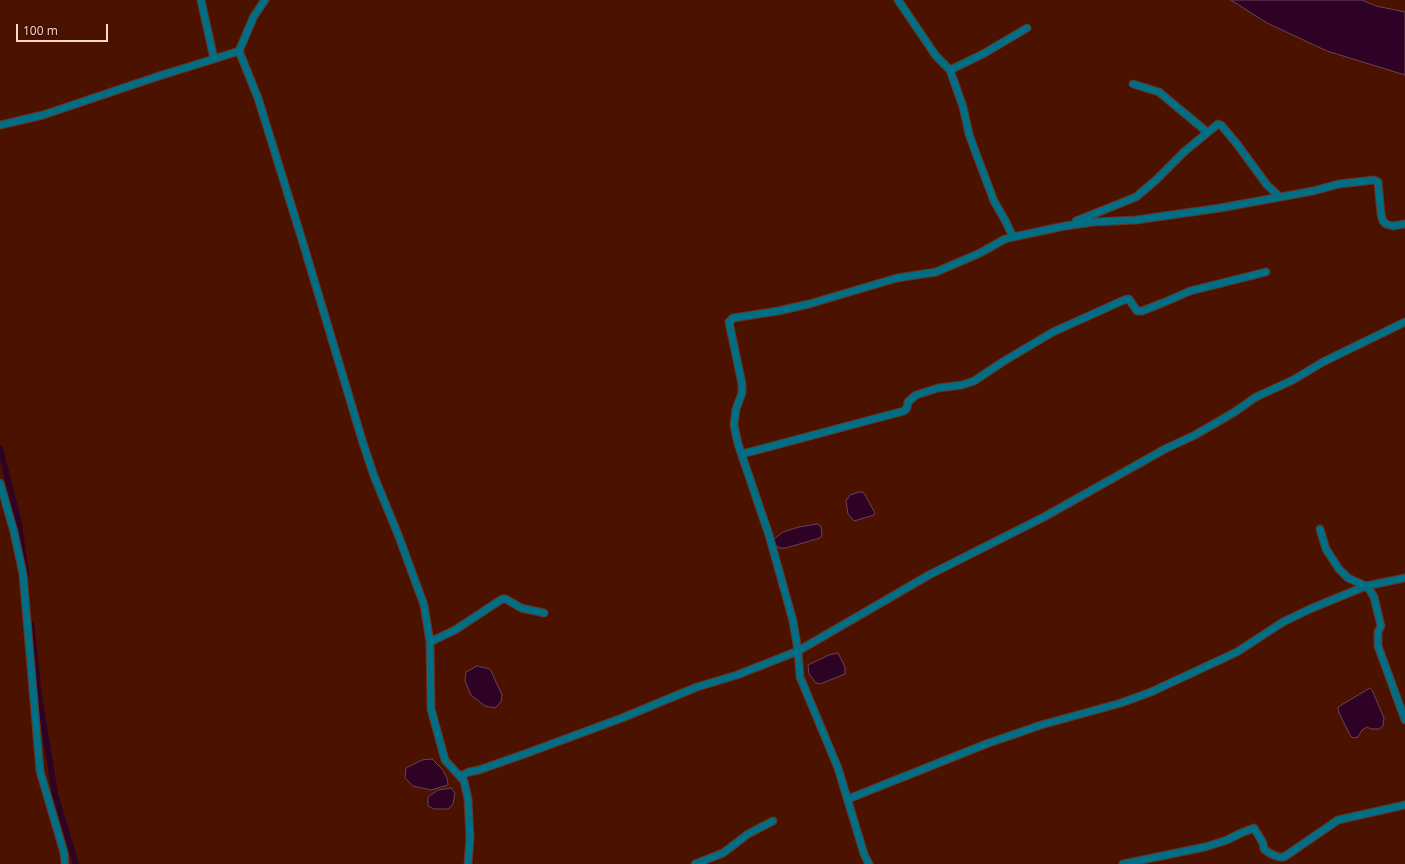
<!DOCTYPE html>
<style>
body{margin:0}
#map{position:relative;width:1405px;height:864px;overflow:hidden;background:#4c1200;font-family:"Open Sans",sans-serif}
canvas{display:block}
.scale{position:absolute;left:16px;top:24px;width:92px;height:18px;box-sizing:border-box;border:2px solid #fdd7ca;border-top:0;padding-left:5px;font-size:12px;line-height:14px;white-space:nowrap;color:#fdd7ca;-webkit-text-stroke:3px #3b0f02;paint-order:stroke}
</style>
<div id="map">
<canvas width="1405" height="864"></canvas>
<div class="scale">100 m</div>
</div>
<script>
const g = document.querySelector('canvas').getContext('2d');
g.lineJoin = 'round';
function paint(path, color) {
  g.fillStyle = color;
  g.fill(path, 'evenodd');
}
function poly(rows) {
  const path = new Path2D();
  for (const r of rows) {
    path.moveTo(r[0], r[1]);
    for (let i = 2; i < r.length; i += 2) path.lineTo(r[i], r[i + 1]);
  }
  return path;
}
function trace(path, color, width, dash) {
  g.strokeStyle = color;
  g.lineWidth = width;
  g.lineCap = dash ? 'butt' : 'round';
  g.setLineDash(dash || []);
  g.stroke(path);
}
const water = poly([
 [1231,0,1362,0,1376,6,1405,12,1405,75,1327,51,1267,23,1231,0],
 [859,492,863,492,865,495,875,513,874,515,854,521,848,514,846,501,850,495,859,492],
 [817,524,821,526,822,535,820,538,786,548,780,548,774,545,774,539,783,532,799,527,817,524],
 [838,653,845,667,845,674,820,684,816,683,809,674,808,665,829,655,838,653],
 [477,666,490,669,497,684,502,695,501,702,495,708,485,706,471,695,465,681,466,672,477,666],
 [1370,688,1372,690,1384,718,1383,726,1379,729,1371,729,1367,727,1362,730,1358,737,1353,738,1350,735,1339,713,1338,707,1370,688],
 [432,759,442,769,447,778,448,785,431,790,413,786,405,778,406,768,422,760,432,759],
 [451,788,455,793,453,804,448,809,434,809,428,806,428,797,438,790,451,788]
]);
paint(water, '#2e0225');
trace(water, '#6c4256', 1);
trace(poly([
 [0,448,19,524,26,574],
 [31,624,39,695,55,794,76,864]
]), '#2e0225', 6);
const street = poly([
 [265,0,254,16,239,51,258,98,303,243,363,443,374,476,399,537,424,605,430,642,431,709,445,760,464,781,468,799,470,838,468,864],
 [214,59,239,51],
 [950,70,983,54,1027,28],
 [1133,84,1159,92,1207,132],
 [0,125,43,115,159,76,214,59,201,0],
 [1076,221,1136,197,1156,180,1185,151,1218,124,1221,125,1237,144,1267,185,1280,197],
 [1013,237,1065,226,1094,222,1136,220,1220,208,1313,191,1339,184,1374,180,1378,182,1381,214,1383,221,1386,224,1393,226,1405,224],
 [742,454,904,411,907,408,908,402,916,395,938,388,962,385,974,381,1004,361,1053,332,1124,300,1129,299,1137,311,1142,311,1165,302,1190,291,1266,272],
 [0,483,14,532,23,574,40,771,64,853,65,864],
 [1320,529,1326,549,1339,569,1348,578,1366,586,1369,589,1374,597,1381,626,1378,632,1378,646,1405,720],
 [430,642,455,630,502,599,506,599,521,608,544,613],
 [460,776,469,772,479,770,530,752,622,718,697,687,737,675,798,651,929,575,1044,517,1165,449,1195,435,1233,413,1256,397,1293,380,1323,362,1405,322],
 [848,799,986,744,1041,725,1121,703,1151,692,1237,652,1283,622,1310,609,1366,586,1405,578],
 [695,864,723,853,748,834,773,821],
 [869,864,864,854,838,768,800,677,798,651,793,621,769,535,738,444,734,425,736,409,742,393,742,384,729,322,733,318,778,311,809,304,897,278,936,272,980,253,1005,239,1013,237,1006,222,994,201,974,148,969,134,963,107,950,70,936,56,898,0],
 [1123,864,1205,847,1227,840,1241,833,1254,828,1263,843,1264,849,1271,854,1279,857,1284,857,1338,820,1405,805]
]);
trace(street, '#683220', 9);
trace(street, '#006e85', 7);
</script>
